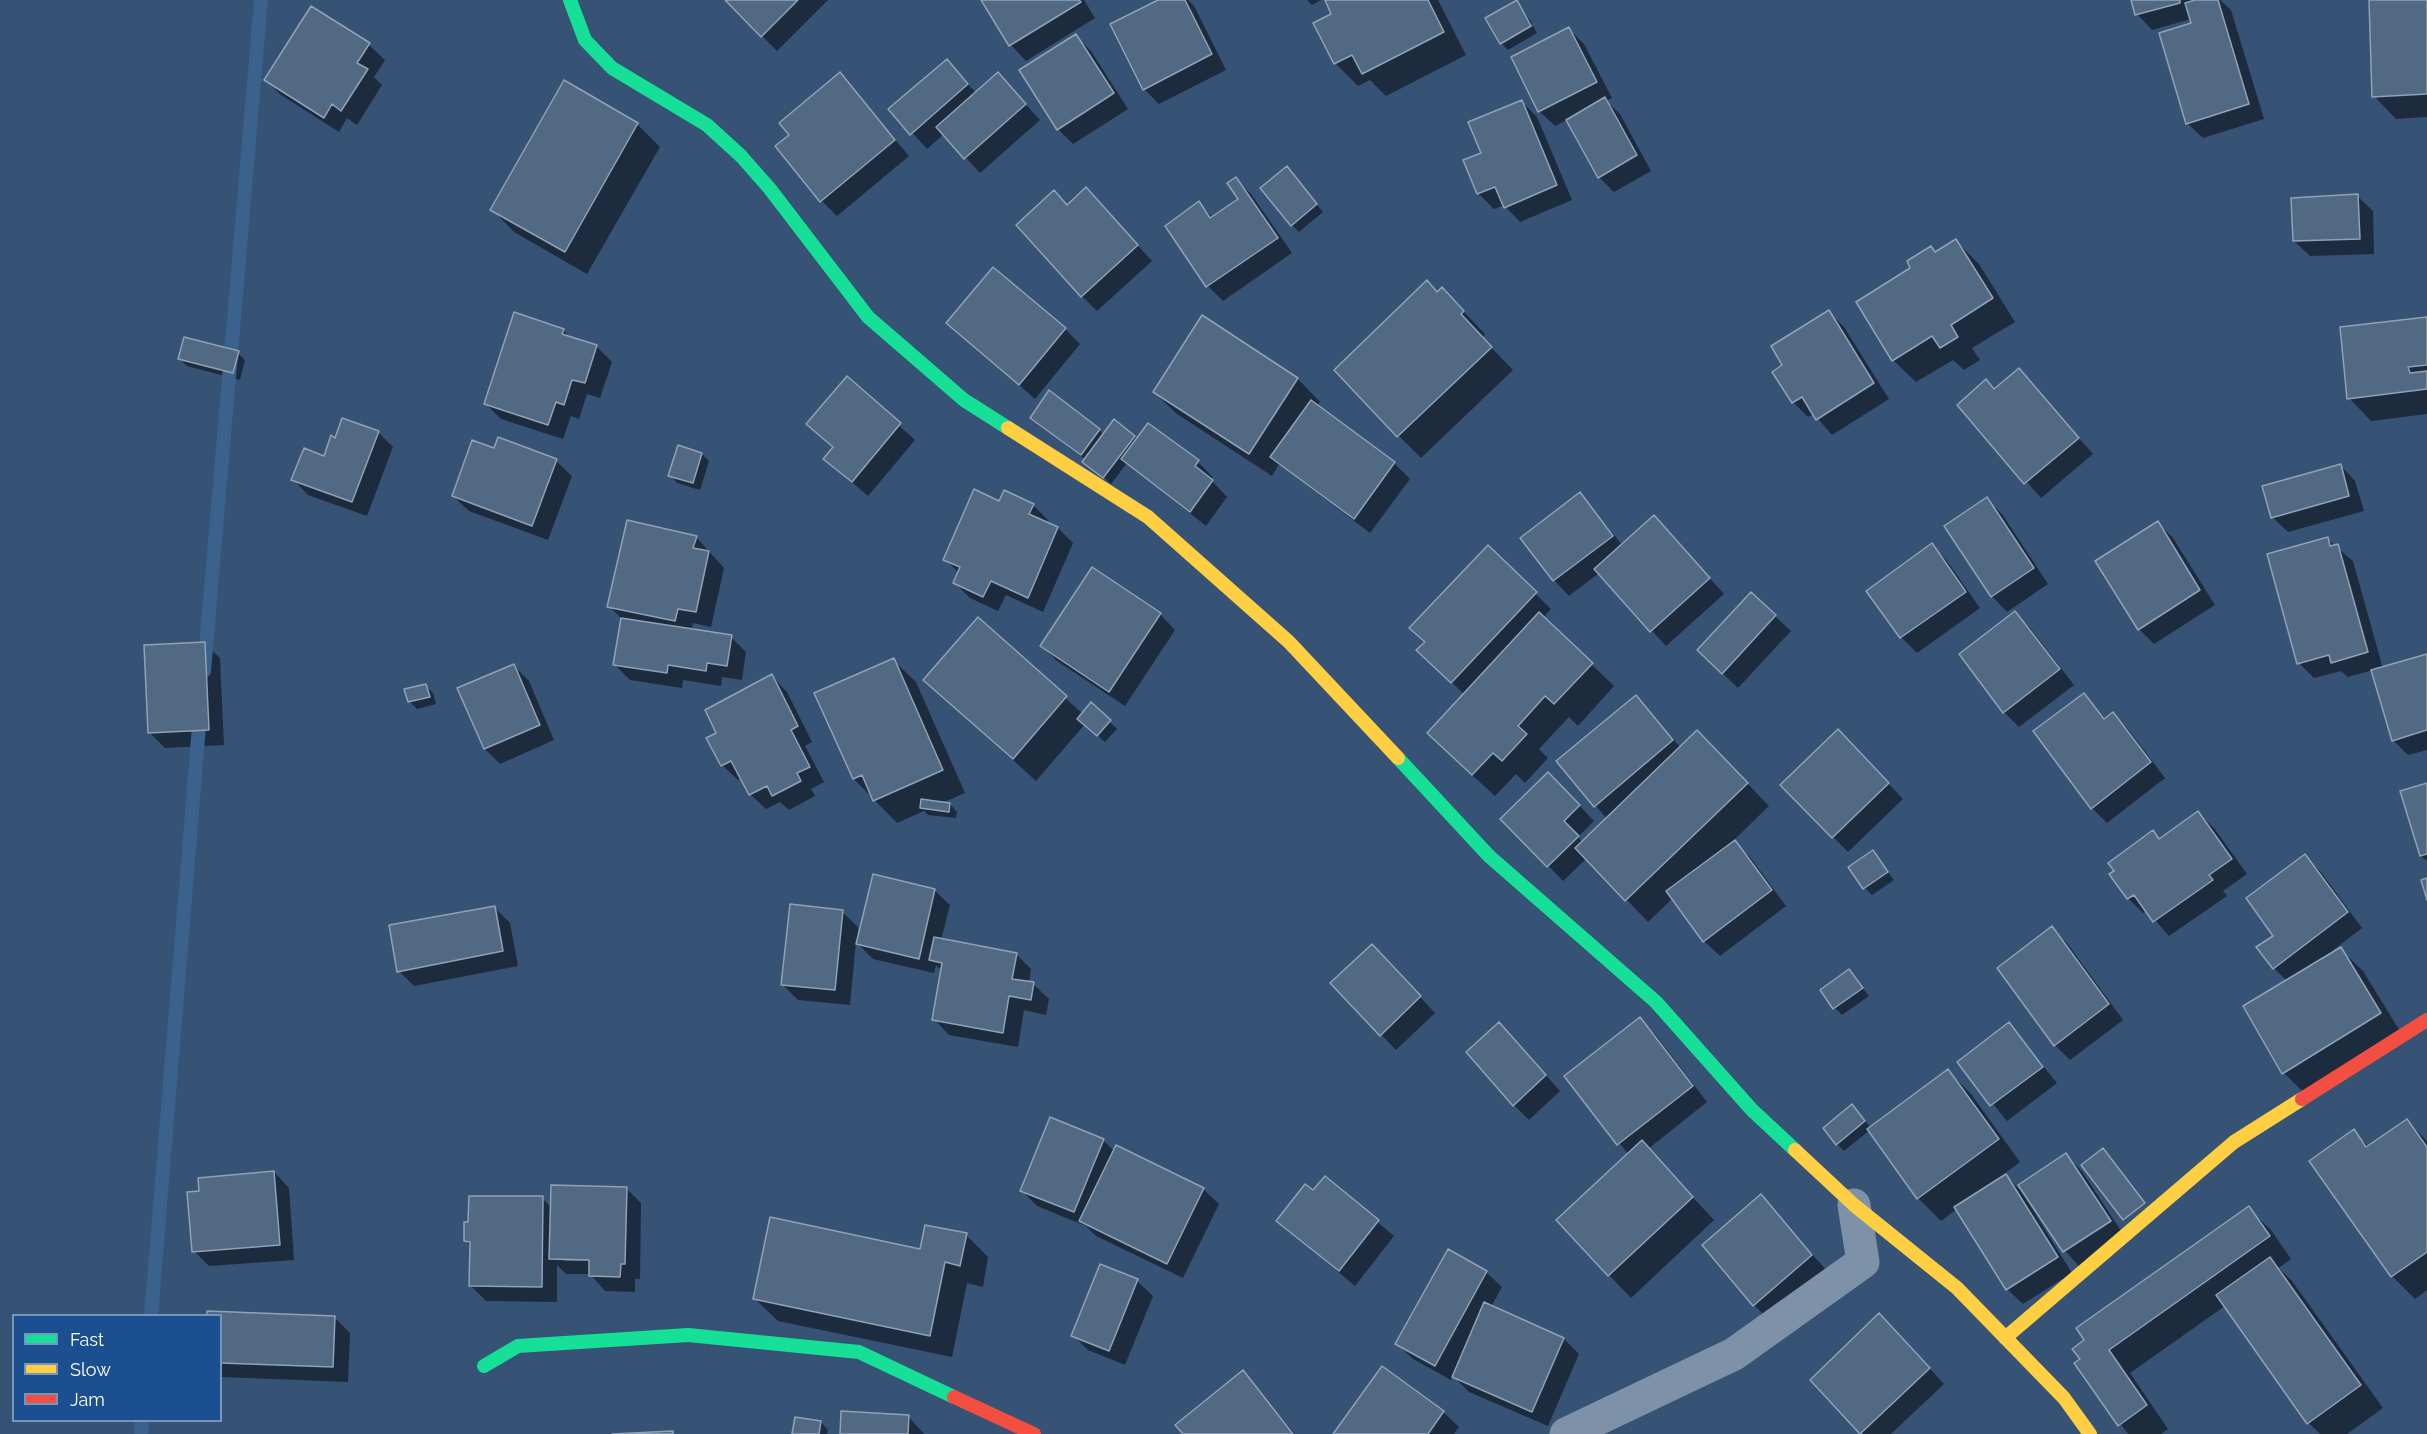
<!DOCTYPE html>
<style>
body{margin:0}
#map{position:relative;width:2427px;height:1434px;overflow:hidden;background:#365274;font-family:Raleway,sans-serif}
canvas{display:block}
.legend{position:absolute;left:12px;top:1314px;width:210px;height:108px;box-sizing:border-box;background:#1b4f8f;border:2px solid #7695bc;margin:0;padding:8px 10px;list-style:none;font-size:18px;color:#fff}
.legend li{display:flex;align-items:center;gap:12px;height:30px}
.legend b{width:30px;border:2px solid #7695bc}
</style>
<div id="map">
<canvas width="2427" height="1434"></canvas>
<ul class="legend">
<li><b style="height:8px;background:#16e098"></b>Fast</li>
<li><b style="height:8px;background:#ffcf43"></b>Slow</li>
<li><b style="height:8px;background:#f24e42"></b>Jam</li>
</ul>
</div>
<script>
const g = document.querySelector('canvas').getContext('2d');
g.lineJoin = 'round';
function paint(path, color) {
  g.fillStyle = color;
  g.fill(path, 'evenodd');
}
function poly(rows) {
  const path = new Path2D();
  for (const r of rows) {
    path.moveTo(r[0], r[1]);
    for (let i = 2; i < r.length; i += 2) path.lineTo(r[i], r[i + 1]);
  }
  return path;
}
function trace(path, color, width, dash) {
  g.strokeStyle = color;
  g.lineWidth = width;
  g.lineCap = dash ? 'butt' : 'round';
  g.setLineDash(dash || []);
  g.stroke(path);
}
paint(poly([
 [727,0,828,0,777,51],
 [983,0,1084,0,1095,18,1026,61,1011,45],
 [1161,0,1188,0,1194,6,1226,70,1159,104,1144,89],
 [1307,0,1321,0,1312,5],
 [1326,0,1438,0,1466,55,1386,96,1370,80,1358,86,1335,63,1333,14],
 [2133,0,2220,0,2231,10,2264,119,2203,138,2187,123,2191,19,2152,30,2137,14],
 [2370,0,2427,0,2427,117,2396,119,2374,96],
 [1516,2,1532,23,1501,42],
 [311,8,369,45,385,60,374,77,382,85,357,125,347,118,339,132,281,95,266,80],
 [1533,26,1537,33,1508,50,1502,44],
 [1569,29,1584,44,1612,98,1606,101,1620,114,1651,171,1614,192,1599,177,1567,120,1555,126,1539,111],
 [1076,36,1091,51,1128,109,1073,144,1058,129],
 [947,61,977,94,998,74,1040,120,980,173,944,134,927,149,891,109],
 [840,74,909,156,837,216,822,201,792,135],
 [1521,101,1537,117,1572,200,1520,222,1504,205,1494,209,1479,194,1465,161,1483,154],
 [637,124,660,147,587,274,514,232,492,209],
 [1294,176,1323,212,1299,232,1292,225],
 [1236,179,1251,194,1292,253,1223,301,1208,286,1167,226,1199,203,1213,218,1240,200],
 [1086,189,1152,261,1097,311,1082,296,1054,192,1068,206],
 [2357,196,2373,211,2374,254,2310,256,2294,241],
 [1956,241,1979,264,2015,322,1972,348,1980,360,1964,370,1953,360,1916,382,1893,360,1936,253],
 [1442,289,1485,334,1482,338,1513,370,1421,458,1398,435,1438,293],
 [1829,312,1844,327,1889,399,1832,435,1814,414,1808,417,1793,402,1784,365],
 [1203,317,1298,379,1320,402,1317,406,1394,463,1410,479,1370,533,1279,464,1272,476,1177,414,1154,392],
 [2427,318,2427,414,2371,421,2349,398],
 [948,323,1065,329,1080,344,1035,399],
 [563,330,571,338,596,346,612,362,600,398,587,394,579,419,571,416,563,439,501,419,486,404],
 [238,353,245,360,240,380,187,366,179,358],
 [2019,370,2093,454,2041,498,1959,405,1986,381,1995,390],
 [847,379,915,440,868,496,825,459,834,449,808,424],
 [1032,418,1099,430,1104,435,1134,437,1198,462,1213,477,1211,480,1227,497,1206,526,1127,463,1111,484,1086,460],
 [378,432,393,447,367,516,308,495,293,479,325,458,336,440],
 [494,450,556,461,572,476,548,540,469,511,453,496],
 [702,454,709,461,700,490,677,483,670,475],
 [2340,465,2355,481,2364,511,2288,532,2272,517],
 [1580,494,1623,546,1669,533,1724,594,1666,646,1599,573,1569,596,1554,580],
 [1987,499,2002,514,2048,584,2007,612,1992,596,1946,527],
 [1000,503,1033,505,1048,520,1047,523,1058,528,1073,543,1043,612,1006,595,998,611,970,598,955,583,959,573,945,559],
 [2158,523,2173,538,2215,605,2154,644,2139,629],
 [696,537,724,568,711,627,693,623,691,631,731,637,746,652,742,680,722,677,721,686,683,680,682,688,630,680,615,665,622,619,609,606],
 [2327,539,2353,561,2383,669,2427,656,2427,750,2408,755,2393,740,2373,670,2348,677,2341,671,2314,678,2299,663],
 [1932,545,1947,561,1980,608,1917,653,1901,637,1868,591],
 [1488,547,1551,609,1543,618,1614,686,1578,726,1569,717,1539,749,1548,758,1525,783,1516,774,1495,796,1451,756,1465,695,1434,665,1426,643],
 [1751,594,1791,631,1738,688,1714,665],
 [2015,613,2030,628,2074,685,2019,727,2004,712],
 [1160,614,1175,630,1125,706,1057,661,1042,646],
 [978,619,1083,714,1092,704,1117,729,1105,742,1085,724,1036,781,925,680],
 [204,643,220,658,224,745,165,748,150,733],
 [893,660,916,682,965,793,942,803,950,804,957,812,956,818,928,815,924,811,897,823,854,779,816,694],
 [513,665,529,681,554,740,500,764,485,749],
 [772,676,787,692,812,742,805,746,824,782,811,789,815,796,789,810,780,802,766,809,750,794,742,778,738,780,722,765],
 [426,686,433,693,436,704,417,709,409,701],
 [2083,695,2106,719,2113,714,2128,729,2165,778,2107,823,2092,808],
 [1636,697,1681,748,1720,755,1769,806,1733,841,1750,857,1786,906,1720,956,1704,941,1673,898,1648,922,1587,858,1563,881,1503,819,1564,789,1594,821,1578,837,1583,842,1607,819,1559,762],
 [1853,746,1903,799,1848,852,1782,785],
 [2427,784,2427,861,2421,856],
 [2198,813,2214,828,2247,874,2223,891,2227,896,2169,936,2147,911,2143,913,2128,898,2116,872,2153,832,2160,840],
 [1872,852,1894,880,1872,895,1865,888],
 [2305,856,2320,871,2362,928,2332,951,2334,953,2340,949,2363,971,2403,1036,2306,1095,2284,1073,2287,981,2274,968,2275,936],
 [934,890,950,905,941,940,1016,954,1031,969,1029,983,1033,984,1049,999,1046,1015,1024,1010,1018,1047,949,1035,934,1019,942,971,936,965,934,973,873,959,856,942,850,1005,798,1000,783,985,842,912,858,927,858,940],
 [494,907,510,923,518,966,414,986,399,971],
 [2051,928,2067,943,2123,1020,2070,1060,2055,1045],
 [1387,961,1435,1013,1396,1050,1332,983],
 [1849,971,1869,996,1842,1015,1835,1008],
 [1639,1019,1655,1034,1707,1102,1648,1149,1714,1220,1631,1298,1609,1275,1629,1155,1566,1076],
 [2009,1024,2057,1083,2007,1121,1959,1062],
 [1514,1039,1560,1091,1529,1120,1514,1105],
 [1948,1071,1971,1094,2020,1162,2004,1174,2021,1191,2072,1273,2023,1304,2007,1289,1957,1209,1941,1221,1918,1198,1870,1130,1844,1151,1837,1144,1852,1106,1871,1128],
 [2407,1121,2427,1141,2427,1290,2415,1299,2392,1276,2312,1161,2353,1131,2369,1147],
 [1103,1140,1114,1151,1117,1147,1203,1189,1219,1204,1183,1278,1096,1236,1086,1226,1037,1206,1021,1190],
 [2065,1155,2081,1170,2125,1237,2080,1267,2065,1251,2021,1185],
 [274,1172,289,1188,294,1260,209,1266,194,1251,201,1192],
 [1325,1178,1394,1236,1355,1286,1278,1221,1313,1193],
 [626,1188,641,1203,640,1279,635,1279,635,1292,605,1291,590,1274,566,1274,557,1265,557,1302,486,1301,471,1286,471,1247,466,1241,542,1198,552,1208],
 [564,1258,596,1258,596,1261,564,1261],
 [1761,1196,1827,1271,1769,1320,1754,1305],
 [2248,1208,2271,1230,2291,1259,2279,1268,2292,1281,2383,1408,2347,1434,2320,1434,2309,1423,2225,1306,2130,1373,2168,1429,2161,1434,2128,1434,2076,1363],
 [966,1235,988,1257,983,1287,967,1283,952,1357,778,1321,755,1299],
 [1486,1272,1502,1287,1491,1307,1564,1339,1579,1354,1548,1426,1469,1392,1453,1376,1451,1380,1413,1359,1397,1344],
 [1137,1281,1153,1296,1125,1365,1088,1350,1073,1335],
 [220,1316,335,1318,350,1333,348,1382,222,1377],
 [1895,1330,1944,1384,1891,1434,1863,1434,1812,1380],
 [1383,1368,1443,1412,1459,1427,1454,1434,1335,1434],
 [1243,1372,1295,1434,1184,1434],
 [908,1416,924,1434,842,1434],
 [821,1422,828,1430,827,1434,793,1434]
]), '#0007');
trace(poly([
 [204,671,261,0],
 [151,1316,200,714],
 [141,1434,142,1420]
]), '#3b618d', 14);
const building = poly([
 [725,0,798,0,761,37,725,0],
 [981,0,1079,0,1081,2,1009,46,981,0],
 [1158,0,1185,0,1212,54,1143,90,1110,24,1158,0],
 [1325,0,1428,0,1444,32,1362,74,1352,55,1334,64,1313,23,1331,14,1325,0],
 [1517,0,1531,26,1500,44,1485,18,1517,0],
 [2131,0,2180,0,2180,3,2135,15,2131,0],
 [2195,0,2218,0,2249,104,2186,124,2159,33,2191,23,2185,3,2195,0],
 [2369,0,2427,0,2427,94,2372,97,2369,0],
 [311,6,370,43,357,63,368,69,341,111,332,104,324,118,264,80,311,6],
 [1569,27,1597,82,1538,112,1511,57,1569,27],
 [1076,34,1114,93,1057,130,1019,70,1076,34],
 [947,59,968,84,910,135,888,109,947,59],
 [840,72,895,140,820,202,775,146,789,135,779,123,840,72],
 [998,72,1026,104,964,159,936,127,998,72],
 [564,80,638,123,565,252,490,210,564,80],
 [1605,97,1637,155,1598,178,1566,120,1605,97],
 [1522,100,1557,185,1504,208,1495,187,1477,194,1463,160,1481,153,1468,122,1522,100],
 [1287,166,1317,204,1291,226,1260,188,1287,166],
 [1236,177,1278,238,1206,287,1165,226,1199,201,1210,218,1238,199,1227,183,1236,177],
 [1086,187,1138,245,1081,297,1016,225,1054,190,1067,205,1086,187],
 [2358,194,2360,239,2293,241,2291,198,2358,194],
 [1956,239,1993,298,1951,325,1958,337,1940,348,1932,336,1892,361,1856,302,1910,268,1907,261,1931,246,1935,252,1956,239],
 [993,267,1066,328,1019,385,946,323,993,267],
 [1427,280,1437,292,1442,287,1464,311,1461,314,1492,347,1397,437,1334,370,1427,280],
 [1829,310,1874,383,1816,420,1802,397,1792,403,1772,372,1782,365,1771,346,1829,310],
 [514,312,564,329,562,334,597,345,585,383,572,380,564,405,556,402,548,425,484,404,514,312],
 [1202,315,1298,378,1249,454,1153,392,1202,315],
 [2427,317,2427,365,2408,367,2410,373,2427,371,2427,389,2347,399,2340,327,2427,317],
 [184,337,239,351,233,373,178,359,184,337],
 [2019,368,2079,438,2024,484,1957,405,1986,379,1994,389,2019,368],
 [847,376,901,423,852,482,823,459,833,447,806,424,847,376],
 [1049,390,1100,429,1081,455,1030,418,1049,390],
 [1311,400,1395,462,1354,519,1270,457,1311,400],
 [342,418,379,431,352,502,291,480,304,448,324,456,331,435,335,438,342,418],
 [1114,419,1135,436,1103,478,1082,462,1114,419],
 [1148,423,1199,460,1195,466,1213,480,1190,512,1121,459,1148,423],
 [498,437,557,459,532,526,452,496,472,440,494,448,498,437],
 [678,445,702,453,693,483,668,476,678,445],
 [2341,464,2349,496,2271,518,2262,486,2341,464],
 [974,489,999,501,1004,490,1034,504,1029,514,1058,527,1028,598,991,581,983,597,953,583,960,567,943,560,974,489],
 [1580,492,1613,536,1553,581,1520,538,1580,492],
 [1987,497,2034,568,1991,597,1944,526,1987,497],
 [1654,515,1710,578,1650,632,1594,569,1654,515],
 [627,520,697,536,693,548,709,551,696,612,678,609,675,621,607,607,627,520],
 [2158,521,2200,590,2138,630,2095,561,2158,521],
 [2328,537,2330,546,2338,544,2368,652,2331,663,2329,655,2297,664,2267,554,2328,537],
 [1932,543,1966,592,1900,638,1866,591,1932,543],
 [1488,545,1537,592,1451,683,1416,650,1425,642,1409,628,1488,545],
 [1092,567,1161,613,1109,692,1040,646,1092,567],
 [1751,592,1776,615,1722,674,1697,650,1751,592],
 [2015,611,2060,669,2003,713,1959,654,2015,611],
 [1539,612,1593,663,1554,704,1545,696,1518,726,1527,734,1502,761,1493,753,1472,775,1427,733,1539,612],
 [978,617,1067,696,1013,759,923,680,978,617],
 [621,618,732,635,727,666,707,663,706,671,668,665,667,673,613,665,621,618],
 [205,642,209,730,148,733,144,645,205,642],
 [2427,654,2427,730,2392,741,2371,670,2427,654],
 [894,658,943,770,873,801,862,775,853,779,814,693,894,658],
 [514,664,540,725,484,749,457,688,514,664],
 [772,674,798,726,791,730,810,767,797,773,801,781,772,796,767,786,749,795,731,761,721,766,706,738,716,733,705,710,772,674],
 [426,684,430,697,408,702,404,689,426,684],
 [2084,693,2104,719,2113,712,2151,762,2091,809,2033,731,2084,693],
 [1636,695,1673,740,1594,807,1556,761,1636,695],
 [1091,702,1111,720,1097,736,1077,719,1091,702],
 [1838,729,1889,783,1832,838,1780,785,1838,729],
 [1697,730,1748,783,1625,901,1575,848,1697,730],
 [1548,772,1580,805,1564,821,1579,836,1547,867,1500,819,1548,772],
 [2427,783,2427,854,2420,856,2400,791,2427,783],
 [921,799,950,803,949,812,920,808,921,799],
 [2198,811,2232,859,2209,875,2213,880,2153,922,2134,895,2127,899,2109,874,2114,871,2108,863,2153,830,2159,839,2198,811],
 [1735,840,1772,890,1703,942,1666,891,1735,840],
 [1873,850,1888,872,1863,889,1848,867,1873,850],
 [2305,854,2348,912,2273,969,2256,947,2273,936,2246,898,2305,854],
 [873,874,935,889,919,959,856,944,873,874],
 [2427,878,2427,900,2421,880,2427,878],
 [790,904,843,910,835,990,781,985,790,904],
 [495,906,503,951,397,972,389,925,495,906],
 [2052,926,2109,1004,2054,1046,1997,968,2052,926],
 [934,937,1017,953,1012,979,1034,982,1031,1000,1009,996,1003,1033,932,1020,942,963,929,960,934,937],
 [1372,944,1421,996,1380,1036,1330,983,1372,944],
 [2341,947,2381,1013,2282,1074,2243,1006,2341,947],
 [1849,969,1863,988,1833,1009,1820,990,1849,969],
 [1640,1017,1693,1086,1617,1145,1564,1076,1640,1017],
 [1499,1022,1546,1075,1513,1106,1466,1052,1499,1022],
 [2009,1022,2043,1067,1990,1106,1957,1062,2009,1022],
 [1948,1069,1999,1139,1917,1199,1867,1129,1948,1069],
 [1852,1104,1865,1121,1836,1145,1823,1128,1852,1104],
 [1050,1117,1104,1139,1074,1212,1020,1191,1050,1117],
 [2407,1119,2427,1147,2427,1252,2391,1277,2309,1161,2354,1129,2366,1147,2407,1119],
 [1642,1140,1693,1197,1608,1276,1556,1220,1642,1140],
 [1116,1145,1204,1188,1167,1264,1079,1221,1116,1145],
 [2103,1148,2145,1203,2123,1220,2081,1165,2103,1148],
 [2066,1153,2111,1221,2063,1252,2018,1185,2066,1153],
 [274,1171,280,1245,192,1252,187,1192,199,1191,198,1178,274,1171],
 [2006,1174,2058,1257,2006,1290,1954,1207,2006,1174],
 [1325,1176,1379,1220,1339,1271,1276,1221,1305,1184,1313,1190,1325,1176],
 [551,1185,627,1187,625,1264,621,1264,620,1277,589,1276,589,1260,549,1259,551,1185],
 [1761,1194,1812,1255,1753,1306,1702,1245,1761,1194],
 [469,1196,543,1196,542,1287,469,1286,470,1242,464,1241,464,1222,468,1222,469,1196],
 [2249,1206,2270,1236,2109,1350,2147,1405,2118,1426,2074,1363,2080,1359,2072,1349,2084,1340,2076,1328,2249,1206],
 [770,1217,920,1249,925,1225,967,1233,960,1266,945,1262,930,1336,753,1299,770,1217],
 [1448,1249,1487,1271,1435,1366,1395,1344,1448,1249],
 [2270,1257,2361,1385,2307,1424,2216,1295,2270,1257],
 [1100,1264,1138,1279,1109,1351,1071,1336,1100,1264],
 [1484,1302,1564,1338,1532,1412,1452,1377,1484,1302],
 [207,1311,335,1316,333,1367,220,1363,220,1316,207,1316,207,1311],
 [1879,1313,1930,1368,1860,1434,1810,1380,1879,1313],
 [1382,1366,1444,1411,1428,1434,1333,1434,1382,1366],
 [1243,1370,1293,1434,1183,1434,1175,1425,1243,1370],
 [841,1411,909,1415,908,1434,840,1434,841,1411],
 [795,1417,821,1421,819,1434,792,1434,795,1417],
 [673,1431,673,1434,612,1434,673,1431]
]);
paint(building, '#526984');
trace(building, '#92a2b6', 1.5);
trace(poly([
 [1566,1434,1734,1354,1863,1262,1854,1205]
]), '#7d92a8', 33);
trace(poly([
 [570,0,585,40,612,68,707,125,741,156,770,189,868,317,964,400,1008,428],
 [1398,758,1489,856,1656,1002,1752,1110,1795,1150],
 [484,1366,518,1346,688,1335,859,1352,954,1397]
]), '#16e098', 14);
trace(poly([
 [1008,428,1148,517,1289,642,1398,758],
 [1795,1150,1854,1205,1957,1288,2064,1398,2090,1434],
 [2005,1338,2234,1142,2302,1099]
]), '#ffcf43', 14);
trace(poly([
 [2302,1099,2427,1020],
 [954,1397,1034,1434]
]), '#f24e42', 14);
</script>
